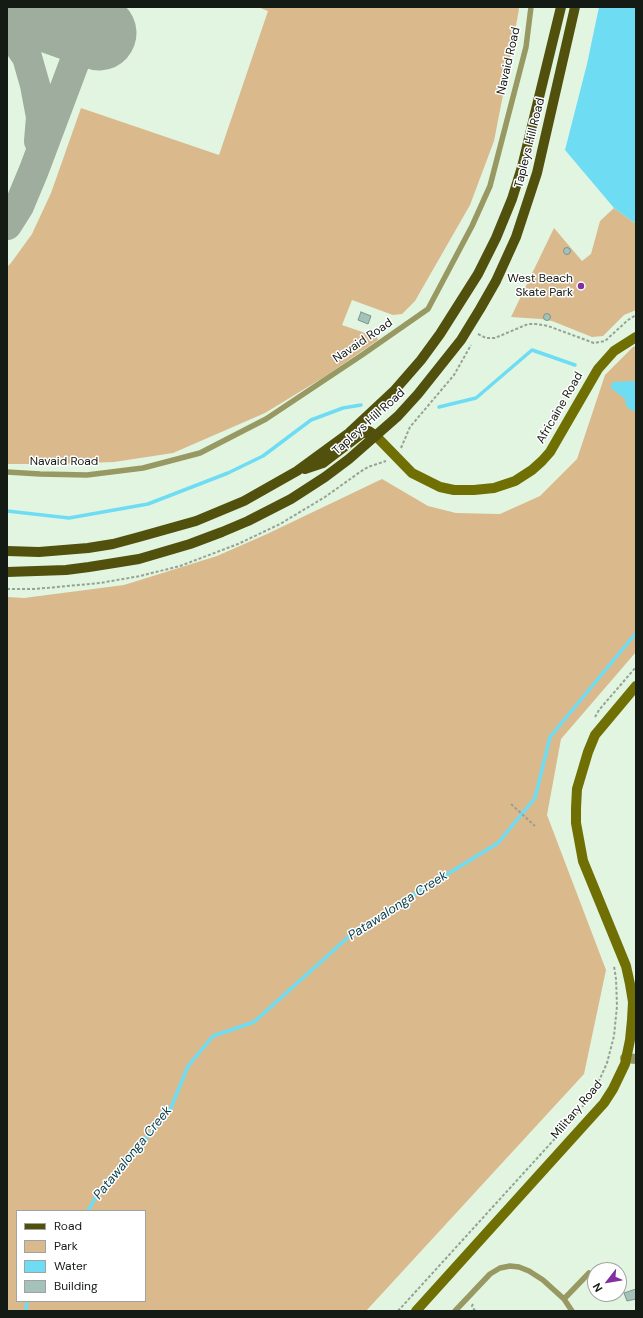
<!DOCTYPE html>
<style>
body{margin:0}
#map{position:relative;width:643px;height:1318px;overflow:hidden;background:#e2f5e1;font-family:"DM Sans",sans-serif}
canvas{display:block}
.frame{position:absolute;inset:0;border:8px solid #141a14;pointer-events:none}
.legend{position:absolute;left:16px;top:1210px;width:130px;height:92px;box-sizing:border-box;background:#fff;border:1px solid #a1a3a1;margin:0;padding:5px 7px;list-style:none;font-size:12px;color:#141a14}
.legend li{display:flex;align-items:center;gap:8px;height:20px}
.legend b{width:20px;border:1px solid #a1a3a1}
.north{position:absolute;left:587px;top:1262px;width:40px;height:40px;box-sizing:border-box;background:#fff;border:1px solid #a1a3a1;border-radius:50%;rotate:239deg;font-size:11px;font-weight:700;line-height:16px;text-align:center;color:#141a14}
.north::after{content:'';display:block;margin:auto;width:14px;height:18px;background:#83309f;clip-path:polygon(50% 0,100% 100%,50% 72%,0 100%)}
</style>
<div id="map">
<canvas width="643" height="1318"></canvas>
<div class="frame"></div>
<ul class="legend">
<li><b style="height:5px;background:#51510d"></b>Road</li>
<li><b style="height:11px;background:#dab98c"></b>Park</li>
<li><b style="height:11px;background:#6eddf4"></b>Water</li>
<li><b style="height:11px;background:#a5c2ba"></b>Building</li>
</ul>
<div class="north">N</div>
</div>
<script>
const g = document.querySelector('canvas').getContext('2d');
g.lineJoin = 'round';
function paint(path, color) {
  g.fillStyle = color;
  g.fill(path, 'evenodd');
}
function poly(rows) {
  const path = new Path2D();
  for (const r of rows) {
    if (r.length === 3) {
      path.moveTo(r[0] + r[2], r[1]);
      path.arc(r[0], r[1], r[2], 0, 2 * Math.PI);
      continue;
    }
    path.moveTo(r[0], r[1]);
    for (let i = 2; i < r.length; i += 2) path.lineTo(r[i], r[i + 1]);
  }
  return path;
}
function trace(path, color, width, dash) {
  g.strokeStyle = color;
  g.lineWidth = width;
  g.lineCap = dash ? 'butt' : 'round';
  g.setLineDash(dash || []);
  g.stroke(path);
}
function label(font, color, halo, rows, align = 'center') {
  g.font = font + ' "DM Sans",sans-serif';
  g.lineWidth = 3;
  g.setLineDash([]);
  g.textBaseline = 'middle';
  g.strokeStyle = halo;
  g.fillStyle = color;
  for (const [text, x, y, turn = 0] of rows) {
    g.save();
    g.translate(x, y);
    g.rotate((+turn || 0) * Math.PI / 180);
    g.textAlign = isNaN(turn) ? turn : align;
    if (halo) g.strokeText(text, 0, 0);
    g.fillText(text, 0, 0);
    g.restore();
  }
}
paint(poly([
 [258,7,518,7,519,9,510,59,494,141,470,205,415,301,402,314,393,315,352,300,342,325,377,337,378,340,324,377,265,413,173,453,114,462,52,464,7,464,7,267,11,263,32,234,51,193,81,108,219,155,268,11],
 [614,208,636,224,636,310,624,315,603,336,592,337,552,321,541,319,511,317,554,228,582,261,591,254,600,221],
 [636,346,636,652,561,739,547,815,606,970,584,1074,366,1311,7,1311,7,597,24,598,124,585,217,556,267,534,382,479,428,506,456,513,500,514,540,496,577,459,605,375,633,347],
 [17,1211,145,1211,145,1301,17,1301]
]), '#dab98c');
paint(poly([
 [599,7,636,7,636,224,614,208,565,150,587,64],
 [636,381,636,412,629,409,626,405,625,399,610,387,613,382]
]), '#6eddf4');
trace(poly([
 [439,407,476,398,532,350,575,365],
 [7,511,69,518,148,504,228,473,263,456,311,420,343,408,361,405],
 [88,1211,94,1200,170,1110,188,1066,213,1036,254,1022,355,931,498,843,535,798,550,737,636,633],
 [26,1311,27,1301]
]), '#6eddf4', 3.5);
trace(poly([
 [7,28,27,57,35,85,41,117,39,141],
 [7,225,19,206,34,170,87,29]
]), '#9ead9e', 30);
trace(poly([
 [26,7,99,33]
]), '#9ead9e', 75);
const building = poly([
 [567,251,3.5],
 [361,312,371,316,368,324,358,320,361,312],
 [547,317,3.5],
 [636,1289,636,1299,627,1301,624,1293,636,1289]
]);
paint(building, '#a5c2ba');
trace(building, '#79958e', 1);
trace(poly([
 [478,334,486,338,495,338,528,324,536,324,548,326,594,343,605,341,628,320,636,315],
 [401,448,410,427,454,375,471,345],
 [7,589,35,589,100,583,140,576,180,566,238,544,280,524,325,497,360,472,368,467,386,461],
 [595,717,599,710,636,667],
 [511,804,535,826],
 [473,1304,472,1306,475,1311],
 [398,1311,571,1121,594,1092,607,1063,614,1036,617,1006,616,979,614,966]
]), '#95a394', 2, [3, 2]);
trace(poly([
 [7,472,40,474,87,475,143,468,200,453,266,419,362,355,428,309,472,226,490,186,526,47,531,7],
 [564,1299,589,1273],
 [455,1311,490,1274,500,1268,510,1266,519,1267,529,1271,543,1280,564,1299,572,1311]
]), '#989962', 5.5);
trace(poly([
 [625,1058,636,1059]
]), '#989962', 10);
trace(poly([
 [376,436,412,473,440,487,454,490,474,490,494,488,515,481,532,470,542,461,550,452,598,369,614,351,636,337],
 [416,1311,604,1103,613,1089,625,1064,630,1040,632,1020,633,1002,630,984,626,966,583,861,576,823,576,808,577,789,588,752,595,735,636,686]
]), '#706f04', 10);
trace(poly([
 [305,469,323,463,361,434,369,431,376,436],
 [7,551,39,552,88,548,113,544,139,537,196,521,244,501,297,471,349,433,394,391,421,360,440,334,478,274,496,238,512,199,522,167,561,7],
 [7,572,66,570,89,567,139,559,190,544,222,532,248,521,291,499,325,477,349,459,398,416,418,394,461,340,480,309,496,281,516,237,537,173,575,7]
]), '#51510d', 10);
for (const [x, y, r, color] of [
 [581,286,4,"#83309f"]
]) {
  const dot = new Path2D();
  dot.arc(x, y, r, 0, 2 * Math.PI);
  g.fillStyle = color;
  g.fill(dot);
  trace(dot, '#fff', 1.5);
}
label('12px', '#141a14', '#fff', [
 ["Navaid Road",509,61,-77],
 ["Tapleys Hill Road",530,143,-76],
 ["Navaid Road",363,341,-34],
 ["Africaine Road",560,408,-60],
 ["Tapleys Hill Road",369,422,-42],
 ["Navaid Road",64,462],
 ["Military Road",577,1110,-50]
]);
label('12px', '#141a14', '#fff', [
 ["West Beach",573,279],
 ["Skate Park",573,293]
], 'right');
label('italic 13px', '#063c46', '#fff', [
 ["Patawalonga Creek",398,906,-33],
 ["Patawalonga Creek",133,1153,-51]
]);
</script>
